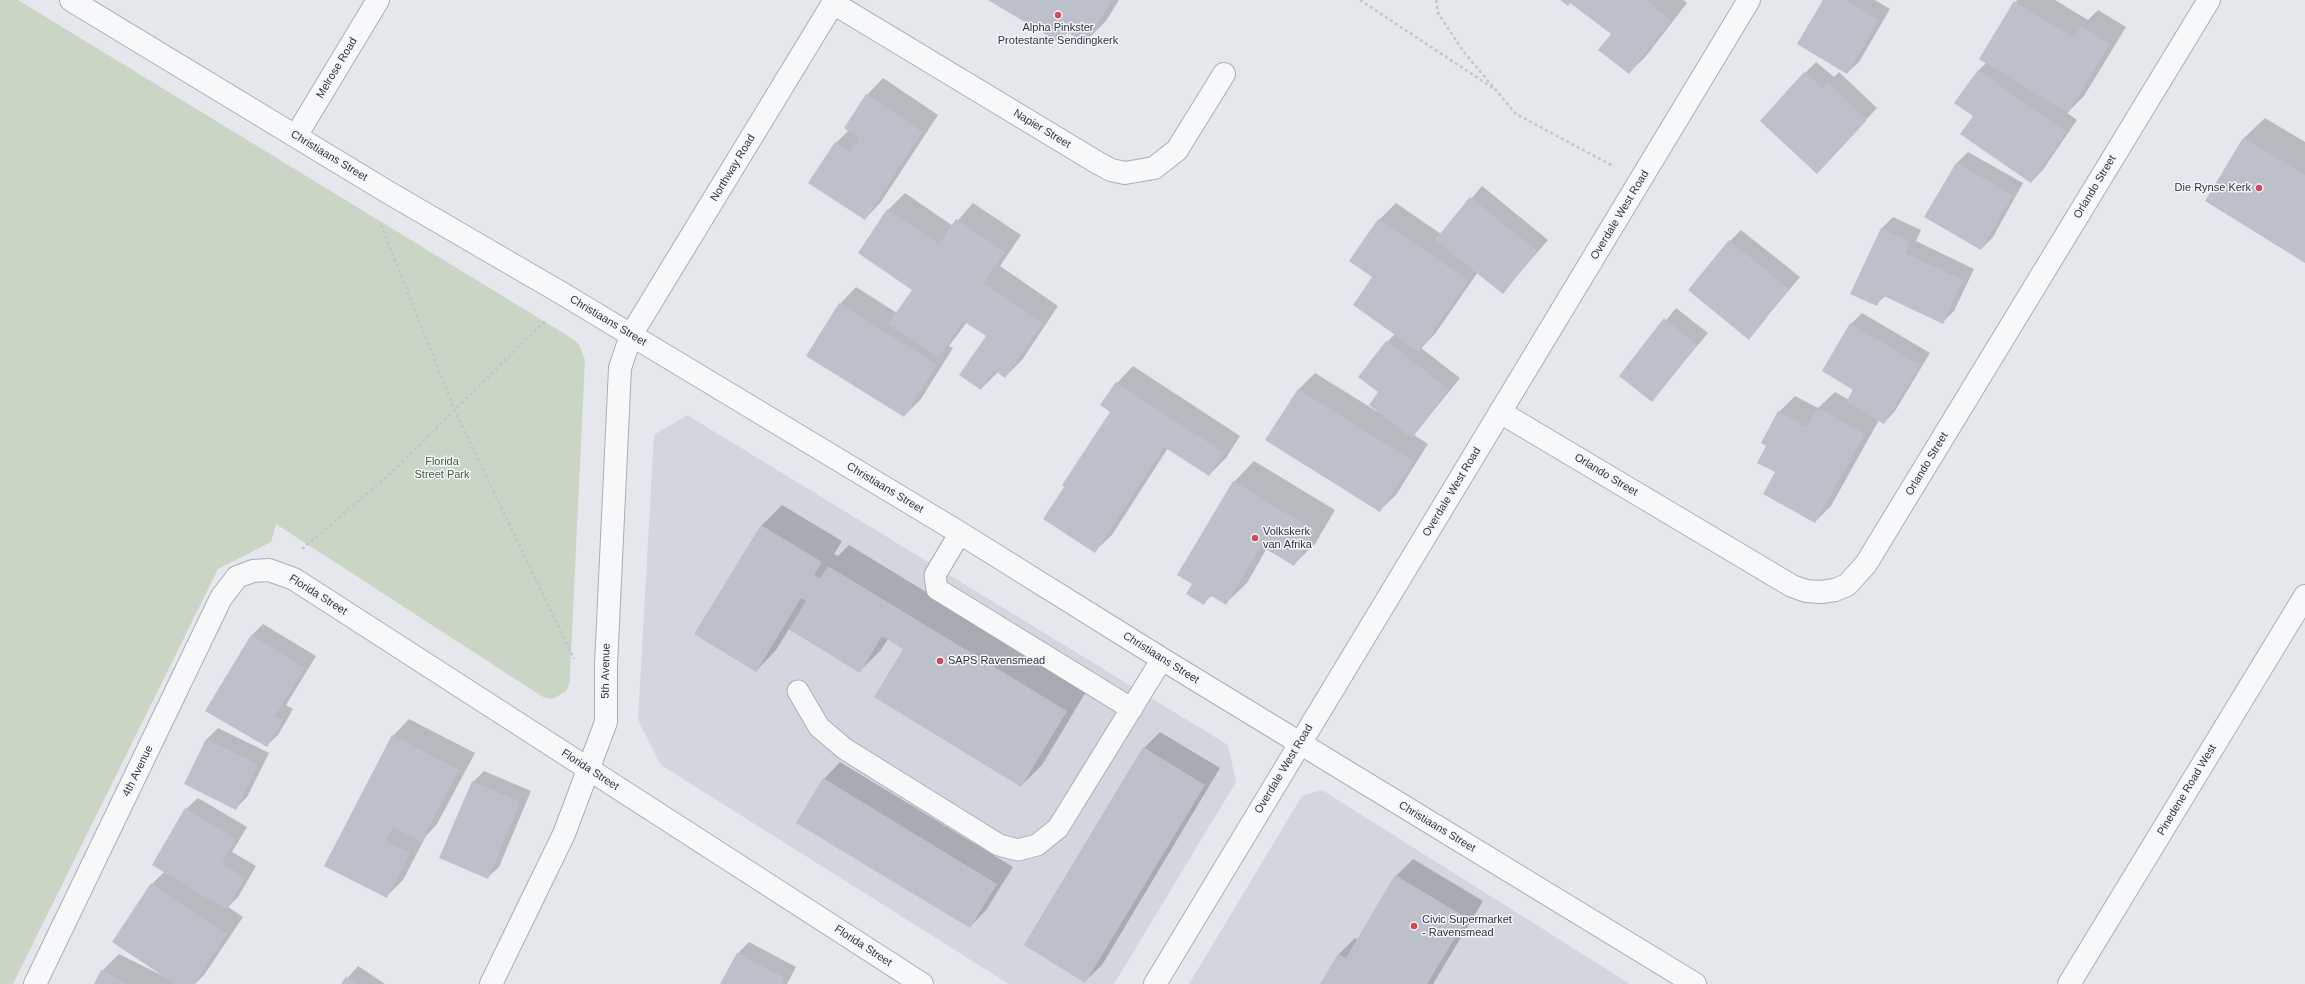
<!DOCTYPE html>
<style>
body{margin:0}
canvas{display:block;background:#e4e7ec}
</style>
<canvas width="2305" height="984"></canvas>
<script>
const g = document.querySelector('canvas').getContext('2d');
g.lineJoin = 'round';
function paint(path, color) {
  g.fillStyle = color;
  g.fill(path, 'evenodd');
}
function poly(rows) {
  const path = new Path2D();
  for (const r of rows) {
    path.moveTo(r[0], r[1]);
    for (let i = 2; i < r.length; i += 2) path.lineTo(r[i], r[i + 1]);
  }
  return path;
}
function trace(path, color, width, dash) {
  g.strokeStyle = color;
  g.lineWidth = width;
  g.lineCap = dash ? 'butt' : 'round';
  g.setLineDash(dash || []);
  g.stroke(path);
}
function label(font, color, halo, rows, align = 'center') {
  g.font = font + ' Helvetica,sans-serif';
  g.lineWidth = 3;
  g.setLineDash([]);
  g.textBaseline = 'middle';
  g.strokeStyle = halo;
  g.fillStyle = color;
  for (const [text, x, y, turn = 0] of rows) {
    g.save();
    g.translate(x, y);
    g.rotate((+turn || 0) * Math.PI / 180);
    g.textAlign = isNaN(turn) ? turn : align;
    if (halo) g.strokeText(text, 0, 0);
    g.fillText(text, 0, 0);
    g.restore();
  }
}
paint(poly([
 [687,415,1228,745,1236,782,1114,984,1009,984,661,765,638,720,654,435],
 [1322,790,1630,984,1189,984,1302,796]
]), '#d2d6de');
paint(poly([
 [0,0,18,0,573,339,579,344,585,360,570,674,570,683,566,691,553,699,543,697,276,524,271,542,218,569,13,984,0,984]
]), '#c9d6c5');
paint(poly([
 [990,0,1119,0,1106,21,1085,42,1068,32,1058,41],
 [1562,0,1683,0,1687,3,1646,56,1629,73,1612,34,1570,2],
 [1824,0,1875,0,1890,9,1859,62,1847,73],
 [2017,0,2055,0,2088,20,2098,10,2126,27,2084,96,2067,113,2077,120,2042,171,2031,182,1974,115,1978,71,1986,63],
 [1816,62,1834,77,1839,72,1877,108,1828,161,1805,73],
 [883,78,938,115,881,202,865,219,836,143,849,130,867,95],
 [2265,118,2305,142,2305,262,2206,201,2244,138],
 [1968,152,2023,183,1993,237,1981,249,1926,217,1957,163],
 [1482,186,1548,240,1503,292,1478,272,1435,334,1421,348,1460,378,1414,435,1428,444,1396,495,1379,511,1267,440,1299,389,1315,373,1378,412,1387,342,1395,334,1374,277,1379,220,1396,203,1441,234],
 [905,193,953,226,973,203,1021,235,1000,266,1058,306,1022,360,1005,377,998,372,981,389,987,336,967,322,949,346,953,348,921,399,904,416,840,304,856,287,897,313,913,290,859,253,888,210],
 [1893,217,1921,230,1916,241,1974,269,1954,311,1942,323,1885,296,1876,305,1851,294,1882,228],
 [1741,230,1800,277,1749,338,1730,241],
 [1676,308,1708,333,1652,400,1621,376],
 [1862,313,1930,353,1895,411,1884,423,1879,420,1831,506,1815,522,1776,472,1768,445,1779,412,1795,396,1818,408,1835,392,1849,400,1855,389,1851,324],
 [1133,366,1240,436,1226,458,1209,475,1168,448,1112,535,1095,551,1117,383],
 [1254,461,1335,510,1315,544,1294,564,1267,548,1247,583,1226,603,1212,595,1204,603,1194,584,1234,482],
 [782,505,842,541,834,554,838,556,849,545,1087,690,1042,765,1021,786,905,649,888,639,880,651,859,672,789,629,776,650,756,671,762,525],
 [263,624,316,656,286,705,293,709,278,735,266,746,207,710,252,635],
 [409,719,475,753,437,824,426,836,403,880,386,897,325,865,393,736],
 [218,728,269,753,247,797,235,809,185,783,207,739],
 [1160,732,1220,768,1102,965,1085,981,1144,748],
 [840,762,1013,867,986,910,970,927,824,779],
 [484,771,531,791,499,867,487,878,473,782],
 [198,798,247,827,232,852,256,866,238,897,228,907,243,917,204,975,195,984,95,984,102,971,119,954,171,980,152,884,164,872,186,809],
 [1413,859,1483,901,1433,984,1321,984,1339,954,1355,938,1358,940,1396,876],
 [749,942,796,967,787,984,721,984,737,954],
 [358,966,385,984,342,984]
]), '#0003');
paint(poly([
 [988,0,1112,0,1085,43,1065,31,1058,42],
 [1560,0,1646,0,1671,20,1629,74,1598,50,1611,34,1570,3,1568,6],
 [1823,0,1845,0,1879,20,1847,74,1797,44],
 [2014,1,2074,38,2081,26,2110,44,2068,113,1979,59],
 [1978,70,2066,132,2031,183,1960,134,1973,116,1954,103],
 [1804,72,1822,88,1827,82,1867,120,1817,174,1760,121],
 [866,94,922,132,865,220,808,183,835,142,850,152,859,138,844,128],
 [2243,138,2305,175,2305,263,2205,201],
 [1956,163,2013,195,1981,250,1924,217],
 [1470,197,1537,251,1503,294,1435,240],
 [887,209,939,244,956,219,1005,252,984,283,1043,323,1005,378,994,370,981,390,959,375,986,336,963,321,939,357,888,324,912,290,858,253],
 [1378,219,1468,280,1419,352,1353,305,1372,277,1349,261],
 [1881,228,1910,242,1905,253,1963,280,1943,324,1882,295,1877,306,1850,294],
 [1729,240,1789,289,1749,340,1688,290],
 [839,303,937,365,904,417,806,356],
 [1664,318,1697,345,1652,402,1619,376],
 [1850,323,1920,365,1884,424,1846,402,1853,390,1822,371],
 [1386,341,1449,389,1412,438,1369,405,1378,392,1358,377],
 [1116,382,1224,453,1209,476,1164,447,1095,553,1043,519,1064,487,1062,485,1110,412,1100,405],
 [1298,389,1413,461,1380,512,1265,440],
 [1818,408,1865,434,1815,523,1763,494,1775,472,1757,463,1766,446,1761,443,1778,411,1806,427],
 [1233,481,1315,531,1294,566,1261,546,1226,605,1210,595,1204,605,1186,594,1192,584,1177,575],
 [761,525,822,562,814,575,820,578,828,566,1067,711,1021,787,874,697,903,649,882,636,860,673,789,629,806,601,801,598,756,672,694,634],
 [251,635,305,668,275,716,283,720,267,747,205,711],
 [392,735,459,770,421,842,393,827,386,841,410,853,387,898,324,866],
 [206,739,258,764,236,810,184,784],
 [1143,747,1205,785,1085,983,1024,945],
 [823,778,997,884,970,928,796,823],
 [472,781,520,802,488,879,439,858],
 [185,808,236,839,222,863,245,878,227,910,152,865],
 [1395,875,1467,918,1427,984,1320,984,1338,954,1346,958],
 [151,883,227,934,194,984,175,984,112,942],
 [737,953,785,978,782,984,720,984],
 [101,970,128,984,94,984],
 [346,977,357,984,341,984]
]), '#bbc0ca');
const lane = poly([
 [960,533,935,575,937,589,1132,709],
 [798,691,819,727,845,749,999,845,1018,850,1037,845,1058,828,1162,659]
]);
const street = poly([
 [71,0,386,191,563,294,960,533,1162,659,1695,984],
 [833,3,1098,163,1111,170,1125,173,1154,168,1177,150,1224,74],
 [296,136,378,0],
 [1500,412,1792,586,1806,591,1821,592,1835,590,1847,585,1866,564,2209,0],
 [35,984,221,598,237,577,253,571,269,570,294,579,922,984],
 [491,984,564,834,606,722,606,665,620,368,631,335,835,0],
 [1155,984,1749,0],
 [2069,984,2305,596]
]);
trace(lane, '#a9aeb7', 23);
trace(street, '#a9aeb7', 24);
trace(poly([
 [1360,0,1493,88],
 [1436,0,1438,13,1463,51,1516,114,1613,166],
 [381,225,455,411,574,659],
 [302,549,392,472,546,320]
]), '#c2c5cb', 2.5, [3, 3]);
trace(lane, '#f7f8fa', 21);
trace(street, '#f7f8fa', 22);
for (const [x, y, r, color] of [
 [1058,15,4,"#d1495b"],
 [2259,188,4,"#d1495b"],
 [1255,538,4,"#d1495b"],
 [940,661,4,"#d1495b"],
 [1414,926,4,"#d1495b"]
]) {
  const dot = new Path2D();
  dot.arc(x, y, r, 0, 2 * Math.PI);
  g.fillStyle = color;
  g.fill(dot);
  trace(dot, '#f4f6f9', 1.5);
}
label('11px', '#2b3445', '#f4f6f9', [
 ["Alpha Pinkster",1058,28,"center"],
 ["Protestante Sendingkerk",1058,41,"center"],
 ["Die Rynse Kerk",2251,188,"right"],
 ["Volkskerk",1263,532],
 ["van Afrika",1263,545],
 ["SAPS Ravensmead",948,661],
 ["Civic Supermarket",1422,920],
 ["- Ravensmead",1422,933]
], 'left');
label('11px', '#2b3445', '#f4f6f9', [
 ["Melrose Road",337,68,-59],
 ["Napier Street",1042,129,31],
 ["Christiaans Street",329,156,31],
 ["Northway Road",733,168,-59],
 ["Orlando Street",2095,187,-59],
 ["Overdale West Road",1620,215,-59],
 ["Christiaans Street",608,321,31],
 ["Orlando Street",1927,464,-59],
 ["Orlando Street",1606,475,31],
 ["Christiaans Street",885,488,31],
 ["Overdale West Road",1452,492,-59],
 ["Florida Street",318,595,32],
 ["Christiaans Street",1161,658,32],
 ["5th Avenue",606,671,-89],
 ["Overdale West Road",1284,769,-59],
 ["Florida Street",590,770,33],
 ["4th Avenue",138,771,-64],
 ["Pinedene Road West",2187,790,-59],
 ["Christiaans Street",1437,827,31],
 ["Florida Street",863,946,33]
]);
label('11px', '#3f6138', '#f4f6f9', [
 ["Florida",442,462],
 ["Street Park",442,475]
]);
</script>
